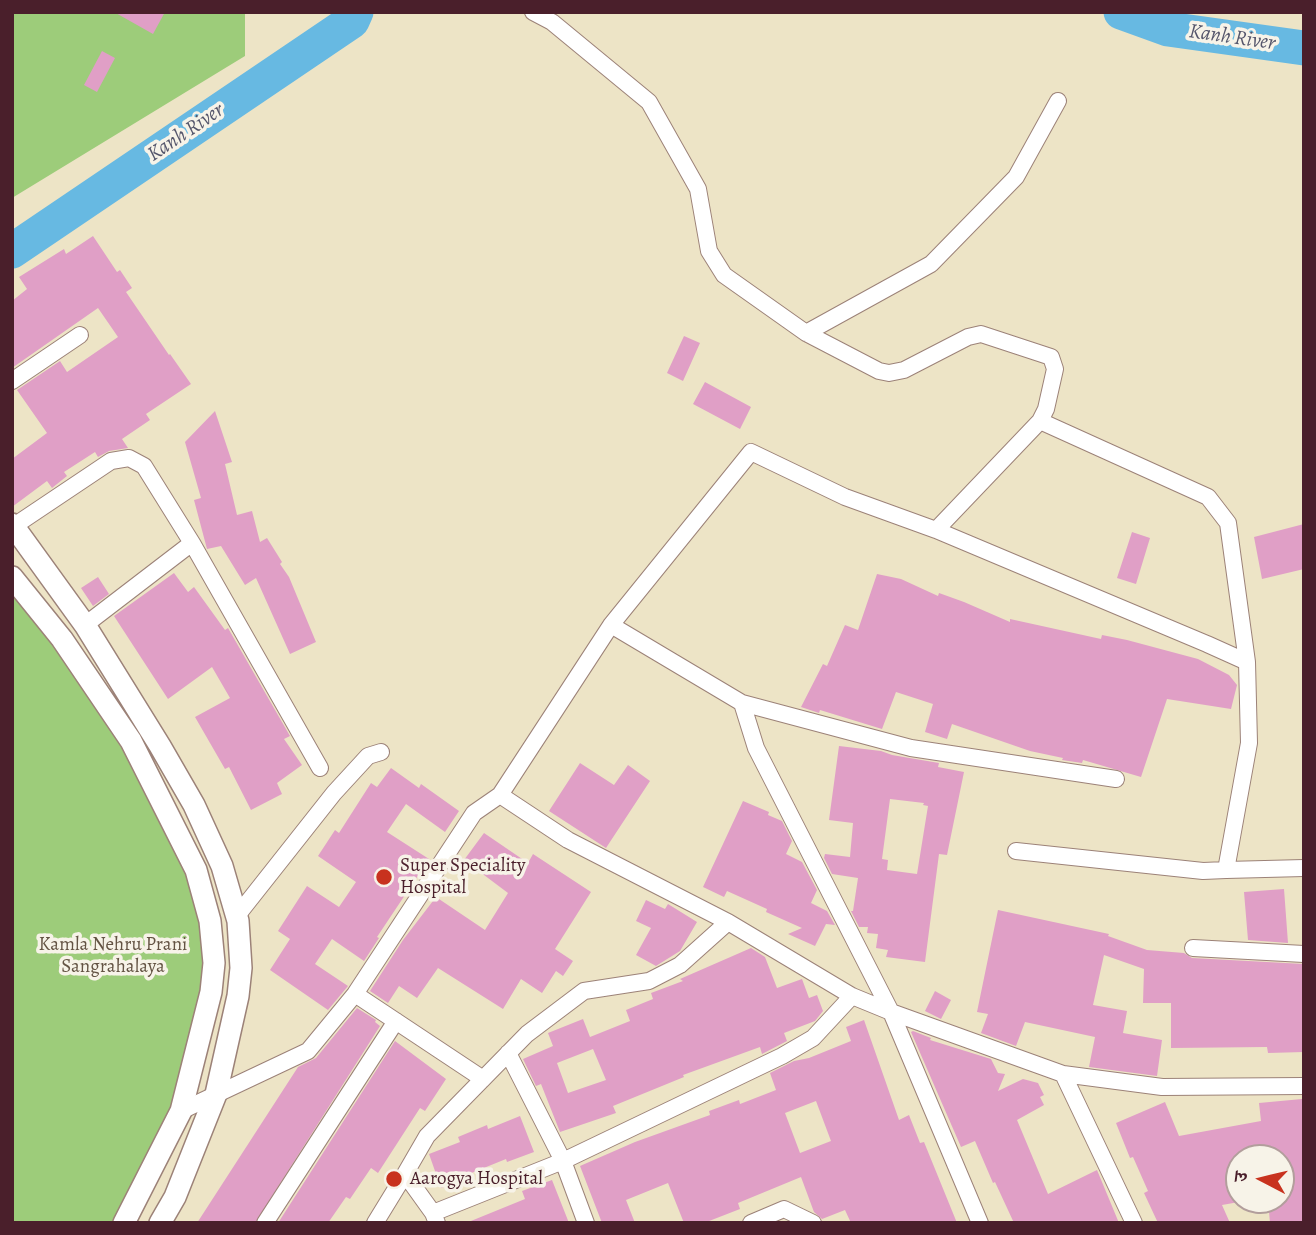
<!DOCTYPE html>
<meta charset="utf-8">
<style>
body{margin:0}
#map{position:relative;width:1316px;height:1235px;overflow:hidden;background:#ede4c6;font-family:Alegreya,"Noto Serif Devanagari",serif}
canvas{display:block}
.frame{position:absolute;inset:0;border:14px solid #4a1f2b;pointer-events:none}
.north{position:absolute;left:1225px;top:1144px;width:70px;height:70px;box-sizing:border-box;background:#f7f3e8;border:2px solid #b29e9c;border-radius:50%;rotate:277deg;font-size:19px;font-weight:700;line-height:28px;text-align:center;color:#4a1f2b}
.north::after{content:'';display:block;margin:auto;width:24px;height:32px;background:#c8321e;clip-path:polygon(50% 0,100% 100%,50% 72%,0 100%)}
</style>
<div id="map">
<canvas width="1316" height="1235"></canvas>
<div class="frame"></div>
<div class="north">उ</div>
</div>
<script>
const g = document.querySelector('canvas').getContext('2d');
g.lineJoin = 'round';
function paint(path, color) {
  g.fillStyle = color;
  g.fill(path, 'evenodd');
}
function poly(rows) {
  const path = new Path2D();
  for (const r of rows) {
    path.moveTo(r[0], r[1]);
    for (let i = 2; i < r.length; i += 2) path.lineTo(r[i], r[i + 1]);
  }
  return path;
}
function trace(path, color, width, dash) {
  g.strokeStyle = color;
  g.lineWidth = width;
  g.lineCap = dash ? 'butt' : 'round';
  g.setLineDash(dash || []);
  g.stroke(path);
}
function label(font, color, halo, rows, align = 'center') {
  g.font = font + ' Alegreya,serif';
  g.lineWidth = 7;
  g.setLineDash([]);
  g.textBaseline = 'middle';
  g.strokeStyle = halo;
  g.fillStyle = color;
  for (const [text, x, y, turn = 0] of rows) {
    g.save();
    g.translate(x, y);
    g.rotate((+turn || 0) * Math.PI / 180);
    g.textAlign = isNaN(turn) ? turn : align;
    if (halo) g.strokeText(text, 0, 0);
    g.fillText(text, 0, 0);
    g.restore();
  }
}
paint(poly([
 [12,12,245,12,245,56,12,198],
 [12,577,62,639,196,870,214,963,181,1111,124,1223,12,1223]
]), '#9dcc7a');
trace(poly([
 [1121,12,1168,29,1304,48],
 [12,251,352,21,356,12]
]), '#67b9e2', 35);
paint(poly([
 [114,12,165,12,153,34],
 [102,51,115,58,97,92,84,85],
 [93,236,117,272,120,270,132,288,126,292,169,355,170,354,191,384,146,414,150,420,122,439,128,448,109,451,98,457,95,452,64,472,67,476,52,488,47,481,12,507,12,459,47,433,17,390,60,361,67,372,118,337,98,308,12,368,12,301,27,289,19,277,64,249,66,254],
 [684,336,700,343,683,381,667,373],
 [705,382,751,407,740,429,693,404],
 [215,411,232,462,225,464,237,515,252,511,260,542,267,538,282,562,280,564,289,577,316,642,290,654,256,578,245,585,221,546,207,549,194,500,201,498,185,442],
 [1304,524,1304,569,1262,579,1254,537],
 [1132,532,1150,538,1136,584,1117,578],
 [174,573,188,592,194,587,225,630,228,628,290,736,284,739,302,765,277,783,282,794,251,810,229,767,225,769,195,717,230,698,212,667,168,699,114,616],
 [877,574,901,579,938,596,939,593,964,602,1010,622,1010,619,1101,639,1102,635,1127,640,1198,659,1229,675,1237,685,1231,709,1167,699,1141,777,1083,760,1082,763,1062,760,1063,758,1030,751,952,724,947,739,925,732,933,704,896,692,882,729,820,710,819,713,801,707,823,664,827,666,845,625,858,630],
 [98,577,109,594,93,606,81,588],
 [839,746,881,751,892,755,939,763,938,767,964,772,947,855,939,854,925,962,886,957,888,950,876,948,878,934,867,933,868,927,859,927,851,911,853,911,858,878,832,874,824,858,825,854,850,857,853,823,829,820],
 [890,799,924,803,923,805,928,806,917,874,887,870,888,860,882,859],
 [580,763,614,785,628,765,650,781,606,848,549,811],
 [391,768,419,788,421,784,459,811,445,832,406,804,387,832,429,859,377,937,379,938,364,961,332,939,315,964,348,986,328,1010,270,970,290,939,278,931,307,886,339,907,356,882,318,856,335,830,339,833,371,783,377,787],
 [743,801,769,812,768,815,782,821,792,841,786,854,802,862,817,890,811,903,827,911,835,925,826,924,815,946,788,934,802,928,766,912,767,909,727,891,724,897,703,887],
 [484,833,528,863,533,854,591,892,555,949,573,961,563,976,556,971,542,993,521,979,503,1009,438,968,417,998,399,986,388,1003,370,991,403,940,436,897,485,930,508,893,464,860],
 [1284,889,1288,943,1248,940,1244,892],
 [646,900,665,909,668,904,697,922,680,951,656,966,636,955,651,928,636,921],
 [998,910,1109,934,1108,936,1147,950,1184,953,1192,958,1304,964,1304,1052,1268,1053,1267,1047,1171,1048,1171,1003,1143,1003,1144,969,1104,955,1093,1005,1127,1011,1123,1033,1162,1040,1157,1076,1089,1067,1095,1037,1025,1022,1016,1046,981,1033,988,1014,977,1012],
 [751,948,765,957,777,988,802,979,809,998,817,995,823,1011,815,1021,784,1033,787,1041,762,1054,760,1047,683,1075,684,1077,613,1106,616,1113,560,1132,541,1084,536,1086,523,1059,553,1046,548,1033,583,1019,590,1037,630,1021,626,1010,653,999,651,993,683,981,680,979],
 [593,1049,606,1080,568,1093,557,1063],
 [935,991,951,1000,941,1019,925,1011],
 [357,1008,376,1020,375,1022,380,1026,255,1223,197,1223,298,1067,316,1058],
 [864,1020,899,1120,909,1115,920,1143,924,1142,957,1223,851,1223,845,1210,822,1219,814,1212,801,1177,738,1203,740,1209,704,1223,684,1223,668,1183,626,1200,635,1223,602,1223,580,1166,635,1142,710,1115,709,1111,739,1100,740,1104,776,1090,770,1073,794,1061,809,1058,851,1041,846,1027],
 [816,1101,831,1141,800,1153,785,1113],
 [913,1031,931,1038,930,1040,991,1059,998,1073,1005,1074,998,1091,1023,1079,1038,1083,1044,1095,1040,1097,1044,1105,1017,1120,1048,1194,1097,1170,1119,1223,1014,1223,995,1182,993,1183,975,1141,961,1147,911,1032],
 [395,1041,446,1079,425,1111,420,1108,378,1173,371,1168,350,1199,346,1197,328,1223,278,1223],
 [1302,1099,1304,1223,1270,1223,1268,1200,1281,1200,1281,1158,1239,1158,1239,1202,1222,1205,1230,1223,1158,1223,1144,1193,1148,1191,1133,1157,1130,1158,1116,1123,1165,1102,1179,1136,1261,1121,1259,1103],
 [520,1116,534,1152,507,1162,506,1159,469,1174,470,1177,441,1188,429,1154,460,1142,458,1137,487,1125,488,1129],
 [552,1180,569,1223,466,1223,525,1199,522,1191]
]), '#e09fc6');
const street = poly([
 [533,12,552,22,649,102,698,189,709,251,724,275,806,333,931,264,1016,177,1058,101],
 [806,333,879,371,889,373,904,370,968,337,981,334,1051,357,1055,369,1046,409,1040,421,936,530],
 [12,381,80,335],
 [1040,421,1208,497,1228,523,1247,662],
 [14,526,111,461,129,458,144,466,192,543,85,625],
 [192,543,320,768],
 [611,625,742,703,911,748,1116,779],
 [742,703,756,748,891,1012,1063,1074,1162,1087,1304,1086],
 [1226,870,1304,868],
 [236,917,334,793,368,756,381,752],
 [728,922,852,996,891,1012,980,1223],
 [1193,948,1304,954],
 [355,994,483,1079],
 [508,1053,563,1161,586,1223],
 [1063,1074,1134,1223],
 [181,1111,308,1051,355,994,474,813,500,795],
 [433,1213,563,1161,782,1056,813,1038,852,996],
 [265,1223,396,1021],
 [375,1223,405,1174],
 [437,1223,433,1213,405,1174,427,1136,527,1034,584,991,649,981,680,965,728,922,568,840,500,795,611,625,751,452,845,497,936,530,1207,644,1247,662,1249,743,1226,870,1203,871,1016,851],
 [751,1223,784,1209,813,1223]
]);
const secondary = poly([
 [12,524,85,625,160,746,194,805,222,866,238,921,241,968,238,996,216,1094,175,1197,160,1223],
 [12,577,62,639,131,741,196,870,210,921,214,963,211,992,181,1111,124,1223]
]);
trace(street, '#9c8278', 18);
trace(secondary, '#9c8278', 24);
trace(street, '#fff', 16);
trace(secondary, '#fff', 21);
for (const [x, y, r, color] of [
 [384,877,9,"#c8321e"],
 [394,1179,9,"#c8321e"]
]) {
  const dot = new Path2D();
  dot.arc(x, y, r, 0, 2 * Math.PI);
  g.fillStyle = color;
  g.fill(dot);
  trace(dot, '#f7f3e8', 2.5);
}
label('19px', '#4a1f2b', '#f7f3e8', [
 ["Super Speciality",400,866],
 ["Hospital",400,888],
 ["Aarogya Hospital",410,1179]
], 'left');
label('19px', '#635343', '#f7f3e8', [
 ["Kamla Nehru Prani",113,945],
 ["Sangrahalaya",113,967]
]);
label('italic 21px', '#54556b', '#f7f3e8', [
 ["Kanh River",1232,38,8],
 ["Kanh River",186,133,-34]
]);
</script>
